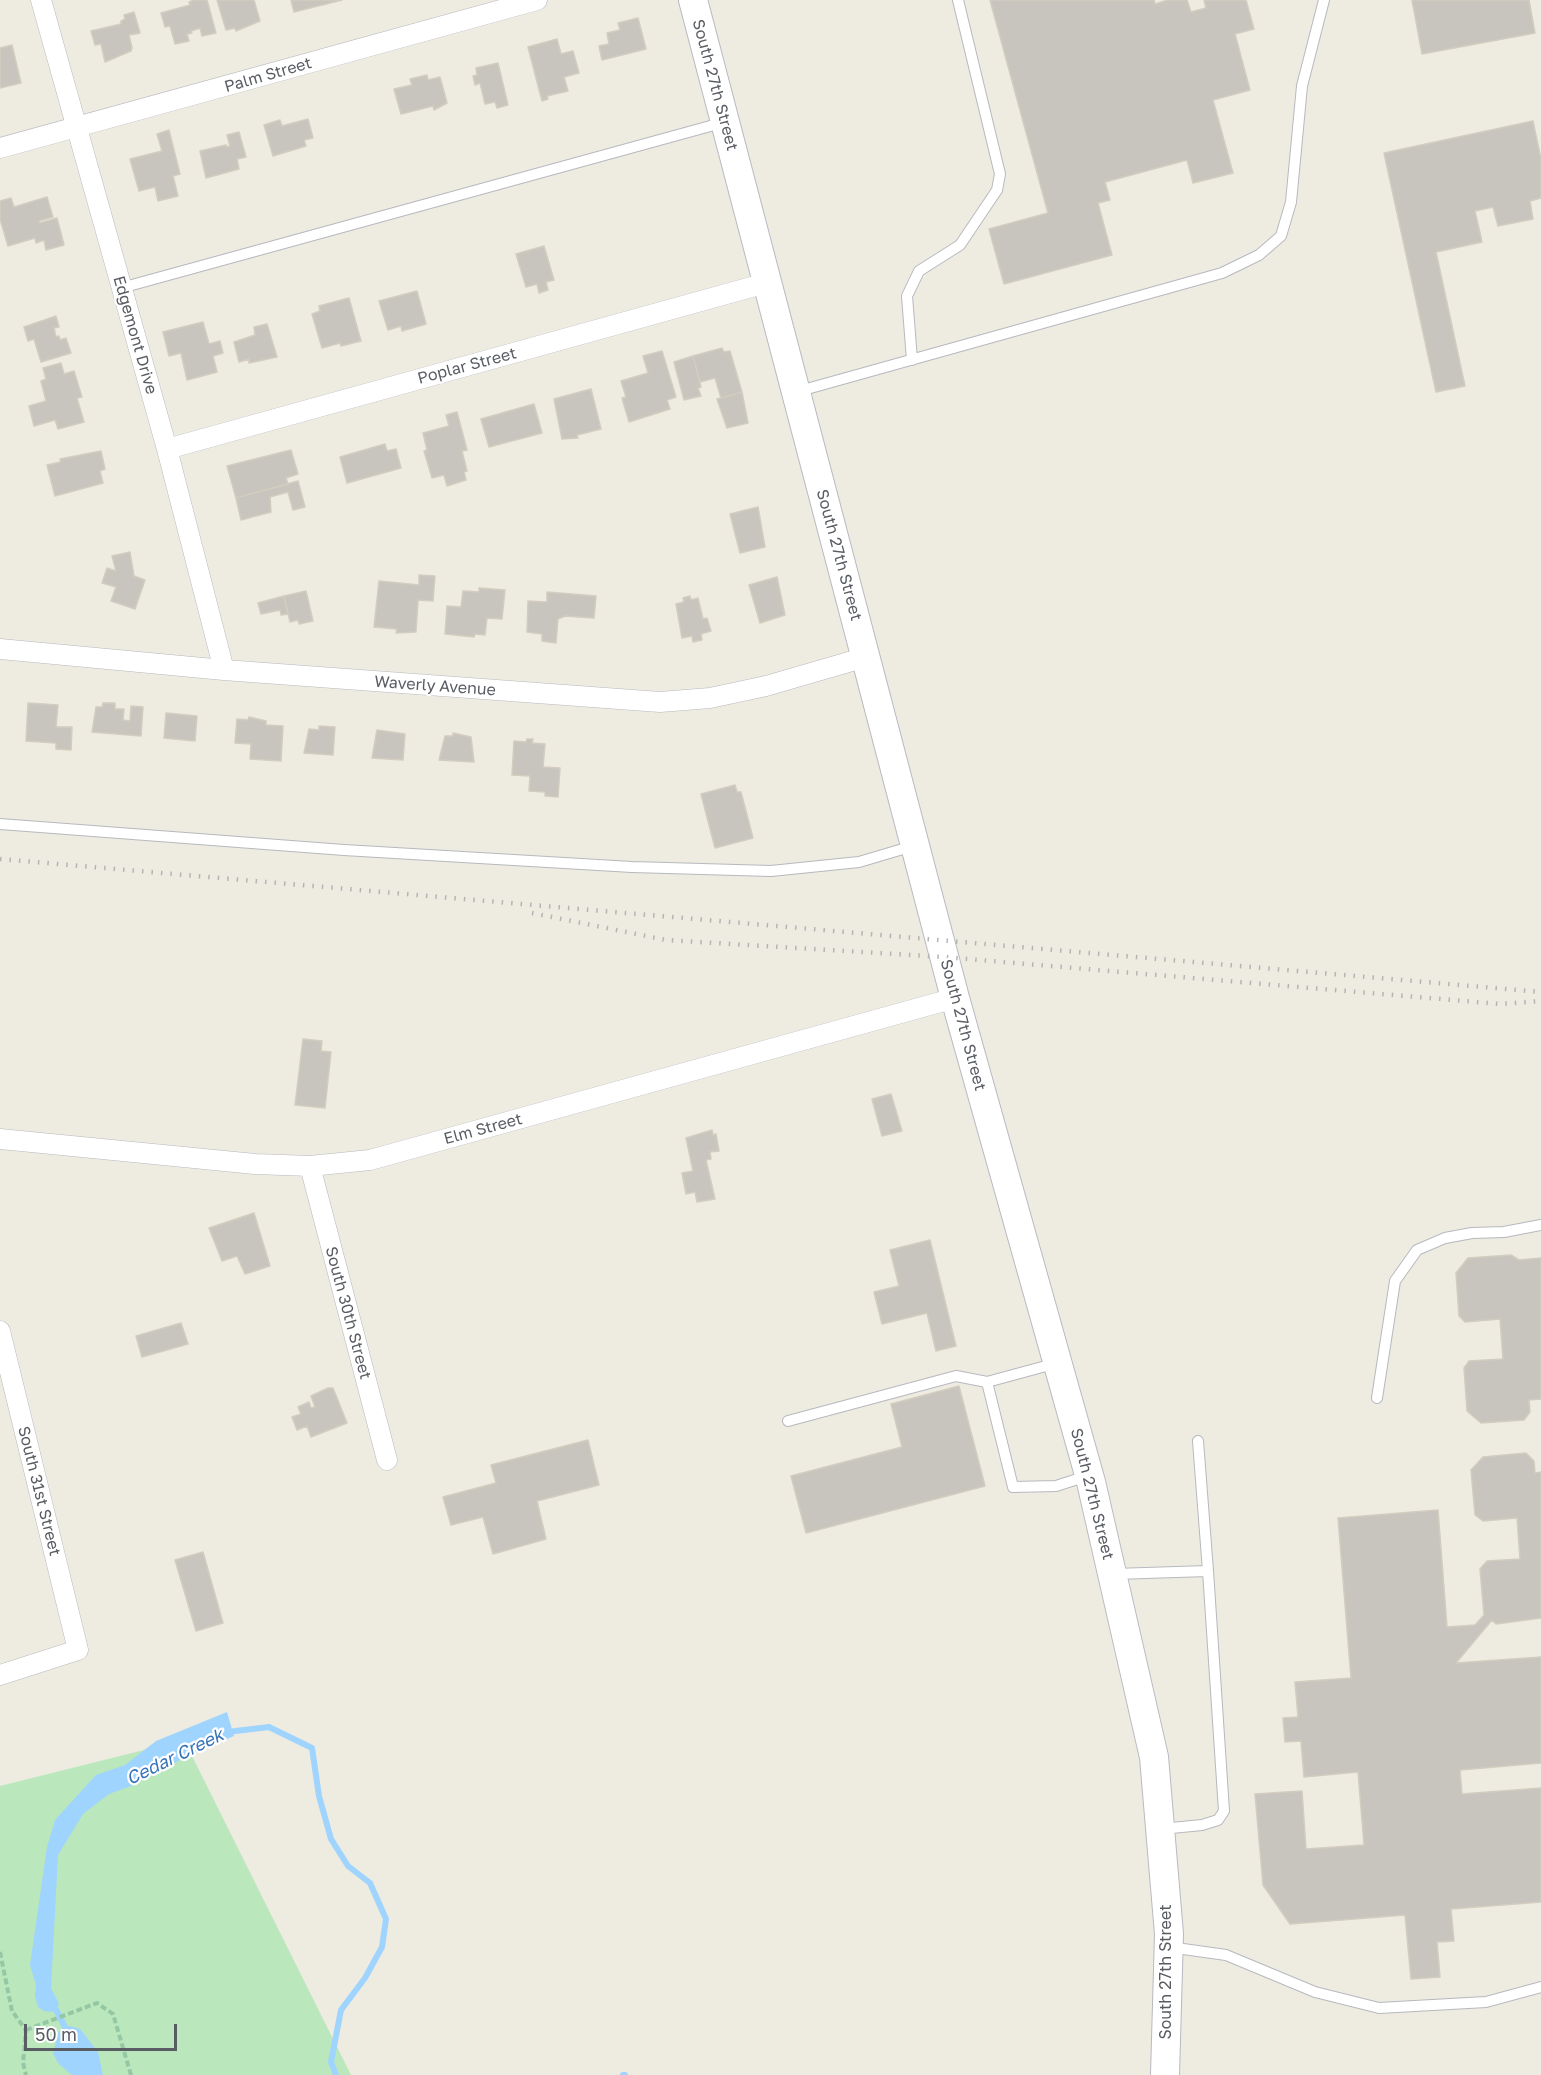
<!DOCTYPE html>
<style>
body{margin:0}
#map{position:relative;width:1541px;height:2075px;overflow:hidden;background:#eeebe1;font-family:"Golos Text",sans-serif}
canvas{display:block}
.scale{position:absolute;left:24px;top:2024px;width:153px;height:27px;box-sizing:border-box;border:3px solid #595d63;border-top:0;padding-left:8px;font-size:18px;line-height:21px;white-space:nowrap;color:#595d63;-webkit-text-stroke:4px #fff;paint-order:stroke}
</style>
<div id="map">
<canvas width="1541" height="2075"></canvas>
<div class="scale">50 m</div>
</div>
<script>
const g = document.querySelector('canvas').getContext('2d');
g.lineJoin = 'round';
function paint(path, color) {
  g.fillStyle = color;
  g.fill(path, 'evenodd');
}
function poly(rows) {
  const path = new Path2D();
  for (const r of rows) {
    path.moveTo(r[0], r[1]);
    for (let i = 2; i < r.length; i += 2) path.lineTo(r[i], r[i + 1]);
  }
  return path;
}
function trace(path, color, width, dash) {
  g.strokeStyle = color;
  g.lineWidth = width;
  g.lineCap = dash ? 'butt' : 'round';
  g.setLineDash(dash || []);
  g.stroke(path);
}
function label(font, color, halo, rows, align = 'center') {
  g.font = font + ' "Golos Text",sans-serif';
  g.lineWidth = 4.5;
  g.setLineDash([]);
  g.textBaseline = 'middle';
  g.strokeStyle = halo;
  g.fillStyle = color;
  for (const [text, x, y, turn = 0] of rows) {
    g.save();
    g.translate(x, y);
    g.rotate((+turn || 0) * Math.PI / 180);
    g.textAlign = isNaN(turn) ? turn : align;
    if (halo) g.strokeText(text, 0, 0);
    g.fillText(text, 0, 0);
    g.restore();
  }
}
paint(poly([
 [184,1740,351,2075,0,2075,0,1786]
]), '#bbe7bc');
paint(poly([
 [227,1712,234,1736,195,1752,131,1786,109,1794,83,1814,58,1855,51,1988,59,2004,52,2012,44,2011,38,2007,35,1996,36,1985,30,1965,47,1847,55,1820,96,1775,125,1765,156,1741],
 [70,2026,80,2029,98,2052,103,2075,72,2075,59,2064,53,2054,59,2031]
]), '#9fd4ff');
trace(poly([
 [227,1732,269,1727,312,1748,319,1796,331,1839,348,1866,370,1883,386,1919,382,1947,365,1978,341,2010,331,2062,336,2075],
 [52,2002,68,2033],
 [623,2075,625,2075]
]), '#9fd4ff', 6);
const building = poly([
 [194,0,207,0,216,33,202,36,200,28,191,31,192,33,187,34,189,41,175,44,170,26,165,27,161,13,190,5,189,2,194,0],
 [217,0,254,0,260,21,236,31,235,28,226,30,217,0],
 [291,0,342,0,294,12,291,0],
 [990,0,1154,0,1155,4,1168,0,1187,0,1191,12,1206,8,1204,0,1246,0,1254,29,1235,34,1250,90,1213,100,1233,173,1193,183,1187,160,1105,182,1110,200,1098,203,1112,255,1004,284,989,229,1048,213,990,0],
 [1412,0,1529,0,1535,33,1422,54,1412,0],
 [134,12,140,33,129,35,132,48,131,51,105,62,101,44,95,45,91,31,121,24,121,21,125,19,124,15,134,12],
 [638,18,646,49,602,60,599,46,609,44,607,33,620,30,618,23,638,18],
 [557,39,561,54,573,51,579,73,564,77,568,91,547,96,548,99,542,101,528,47,557,39],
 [12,45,21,83,0,88,0,48,12,45],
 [498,63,508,105,497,108,495,102,485,104,480,83,475,85,473,76,477,75,476,68,498,63],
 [427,75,428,80,440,77,447,103,434,110,433,106,401,114,394,89,412,85,410,79,427,75],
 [308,119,313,138,304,140,306,146,273,156,264,125,280,120,282,126,308,119],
 [1533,121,1541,159,1541,198,1530,201,1533,219,1498,226,1493,207,1475,211,1482,242,1436,252,1465,386,1436,392,1384,153,1533,121],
 [169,130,180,174,173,176,178,196,158,201,155,187,139,191,130,159,162,151,157,134,169,130],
 [239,132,246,157,237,159,239,169,206,178,200,151,226,145,226,147,230,146,227,135,239,132],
 [47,197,53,217,39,221,40,223,57,218,64,245,46,250,44,240,36,243,35,238,8,246,0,219,0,201,11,198,14,207,47,197],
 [544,246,554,280,546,282,548,290,539,293,537,284,526,287,516,254,544,246],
 [417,291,426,324,402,331,401,326,388,330,379,301,417,291],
 [349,298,361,341,341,346,340,343,322,348,312,314,320,311,319,306,349,298],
 [56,316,59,327,54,328,56,337,59,336,60,340,66,338,71,353,41,362,34,339,28,341,24,327,56,316],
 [203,322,209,344,220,341,223,353,213,356,217,372,187,380,181,353,169,356,163,332,203,322],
 [267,324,277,357,249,363,249,359,239,362,234,342,255,335,254,327,267,324],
 [722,348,724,352,730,351,742,392,721,398,715,378,700,382,693,356,722,348],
 [662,351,676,397,667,400,670,409,629,422,622,398,626,397,621,381,648,373,643,356,662,351],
 [693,356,701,387,698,388,701,396,684,400,674,362,693,356],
 [61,363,64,374,74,371,82,397,77,398,84,422,58,429,55,420,34,426,29,406,46,401,41,381,46,379,43,368,61,363],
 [591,389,601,429,577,435,578,438,562,439,554,399,591,389],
 [742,392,748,423,727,428,717,399,742,392],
 [534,404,542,433,489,447,481,419,534,404],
 [457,412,467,450,462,451,467,471,464,472,466,480,447,486,444,475,432,478,424,451,427,450,423,433,449,426,446,415,457,412],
 [385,444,387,451,396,449,401,468,347,483,340,457,385,444],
 [291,450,298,474,286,478,288,484,236,498,227,466,291,450],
 [101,451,105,469,100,471,103,483,55,496,47,465,61,462,60,459,101,451],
 [298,481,305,507,293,510,288,492,270,497,271,512,241,520,236,498,298,481],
 [758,507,765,547,740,553,730,514,758,507],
 [130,552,134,576,145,580,135,609,111,601,116,587,102,583,107,568,116,571,112,556,130,552],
 [419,575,435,576,433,601,418,600,416,632,396,633,397,629,374,627,379,581,419,585,419,575],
 [777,577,785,615,760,623,749,585,777,577],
 [479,588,505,590,502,619,487,618,485,635,475,634,474,637,445,634,447,606,461,607,463,591,479,592,479,588],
 [306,591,313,621,299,624,298,620,290,622,284,596,306,591],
 [547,592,596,596,594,618,565,616,558,619,556,643,542,641,542,634,527,632,528,601,547,602,547,592],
 [284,596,288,614,281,615,280,610,261,614,258,603,284,596],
 [690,596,691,600,698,598,703,619,707,618,711,631,701,634,702,640,693,642,692,636,682,638,676,604,684,602,683,598,690,596],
 [28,703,58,705,56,727,72,727,71,750,56,749,56,743,26,741,28,703],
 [103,703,115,703,115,709,124,709,123,720,130,721,131,706,143,707,141,736,92,732,96,707,102,707,103,703],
 [166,713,197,716,195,741,164,738,166,713],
 [249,717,266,721,266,725,283,726,281,761,250,759,251,744,235,743,237,719,248,720,249,717],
 [319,726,335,727,333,755,304,753,309,729,319,730,319,726],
 [377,730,405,734,403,760,372,758,377,730],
 [453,733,471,737,474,762,439,760,445,736,453,736,453,733],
 [527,739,533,739,532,743,545,744,543,767,560,768,558,797,545,796,545,792,529,791,530,776,512,775,514,741,526,742,527,739],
 [735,785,737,792,741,792,753,838,715,848,701,794,735,785],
 [303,1039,322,1041,321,1051,331,1052,325,1108,295,1105,303,1039],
 [891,1094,902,1131,882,1136,872,1099,891,1094],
 [712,1130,713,1135,716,1134,719,1151,710,1152,711,1159,706,1160,715,1199,697,1202,695,1192,686,1194,682,1173,693,1171,686,1138,712,1130],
 [254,1213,270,1266,245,1274,237,1256,222,1261,209,1228,254,1213],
 [930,1240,956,1346,936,1351,927,1313,882,1324,874,1292,899,1286,890,1250,930,1240],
 [1511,1255,1519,1260,1541,1258,1541,1399,1529,1400,1530,1412,1524,1420,1481,1423,1467,1411,1464,1368,1469,1361,1503,1359,1500,1319,1465,1322,1459,1316,1456,1273,1468,1258,1511,1255],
 [181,1323,188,1344,142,1357,136,1336,181,1323],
 [959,1386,985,1486,806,1533,791,1476,902,1447,891,1404,959,1386],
 [328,1388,333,1388,347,1423,311,1437,307,1426,297,1430,292,1417,301,1414,298,1407,309,1402,311,1408,315,1407,311,1396,328,1388],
 [588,1440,599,1485,537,1501,546,1539,493,1554,483,1517,451,1525,443,1497,496,1483,491,1465,588,1440],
 [1526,1453,1534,1461,1535,1473,1541,1472,1541,1618,1496,1624,1492,1620,1456,1663,1541,1657,1541,1763,1460,1770,1462,1794,1541,1788,1541,1902,1451,1909,1454,1941,1437,1942,1440,1977,1411,1979,1405,1915,1290,1924,1263,1885,1255,1794,1302,1791,1306,1849,1364,1845,1358,1772,1304,1777,1301,1741,1285,1742,1283,1718,1298,1717,1295,1682,1351,1678,1338,1518,1438,1510,1447,1627,1475,1625,1484,1615,1480,1569,1487,1561,1520,1559,1517,1518,1483,1521,1475,1515,1471,1470,1483,1457,1526,1453],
 [203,1552,223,1623,196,1631,175,1560,203,1552]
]);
paint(building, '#c8c5be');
trace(building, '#d2cdbf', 1.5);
const service = poly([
 [121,288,725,122],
 [912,360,907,296,919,271,960,245,997,190,1000,174,958,0],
 [796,392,1222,273,1259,255,1281,236,1291,202,1302,86,1324,0],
 [0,824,344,850,632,867,771,871,859,862,913,846],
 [1057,1363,987,1382,1013,1487,1056,1486,1087,1476],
 [1377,1398,1395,1281,1417,1250,1445,1238,1472,1233,1504,1232,1541,1225],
 [788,1421,956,1376,987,1382],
 [1198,1441,1208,1571],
 [1114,1574,1208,1571,1224,1811,1218,1820,1202,1825,1161,1829],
 [1169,1947,1226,1955,1315,1992,1379,2008,1486,2002,1541,1987]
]);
const minor = poly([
 [41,0,167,449,224,670],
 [0,148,537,0],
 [167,449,766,283],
 [0,649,224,670,660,702,710,698,766,686,866,657],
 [0,1139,255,1164,310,1166,370,1160,955,998],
 [310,1166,387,1460],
 [0,1331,78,1650,0,1675]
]);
const secondary = poly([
 [693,0,955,998,1091,1482,1154,1757,1169,1934,1165,2075]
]);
trace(service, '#b6b9be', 12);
trace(minor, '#b6b9be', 21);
trace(secondary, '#b7bac1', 30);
trace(poly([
 [0,1952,12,2011,26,2030,23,2063,26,2075],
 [26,2030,97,2003,113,2014,131,2075]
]), '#94c8a4', 4, [6, 3]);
trace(service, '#fff', 10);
trace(minor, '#fff', 20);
trace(secondary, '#fff', 28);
trace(poly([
 [0,859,1541,992],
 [532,913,666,940,944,957,1500,1004,1541,1001]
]), '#b3b4b4', 4.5, [1.5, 8]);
label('16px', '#595d63', '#fff', [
 ["Palm Street",268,75,-16],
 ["South 27th Street",715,85,75],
 ["Edgemont Drive",135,335,74],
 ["Poplar Street",467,366,-15],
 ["South 27th Street",839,555,75],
 ["Waverly Avenue",435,686,4],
 ["South 27th Street",963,1025,75],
 ["Elm Street",483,1129,-15],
 ["South 30th Street",348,1313,75],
 ["South 31st Street",39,1491,76],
 ["South 27th Street",1092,1494,76],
 ["South 27th Street",1166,1972,-90]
]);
label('italic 18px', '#3773b7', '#fff', [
 ["Cedar Creek",175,1757,-26]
]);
</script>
